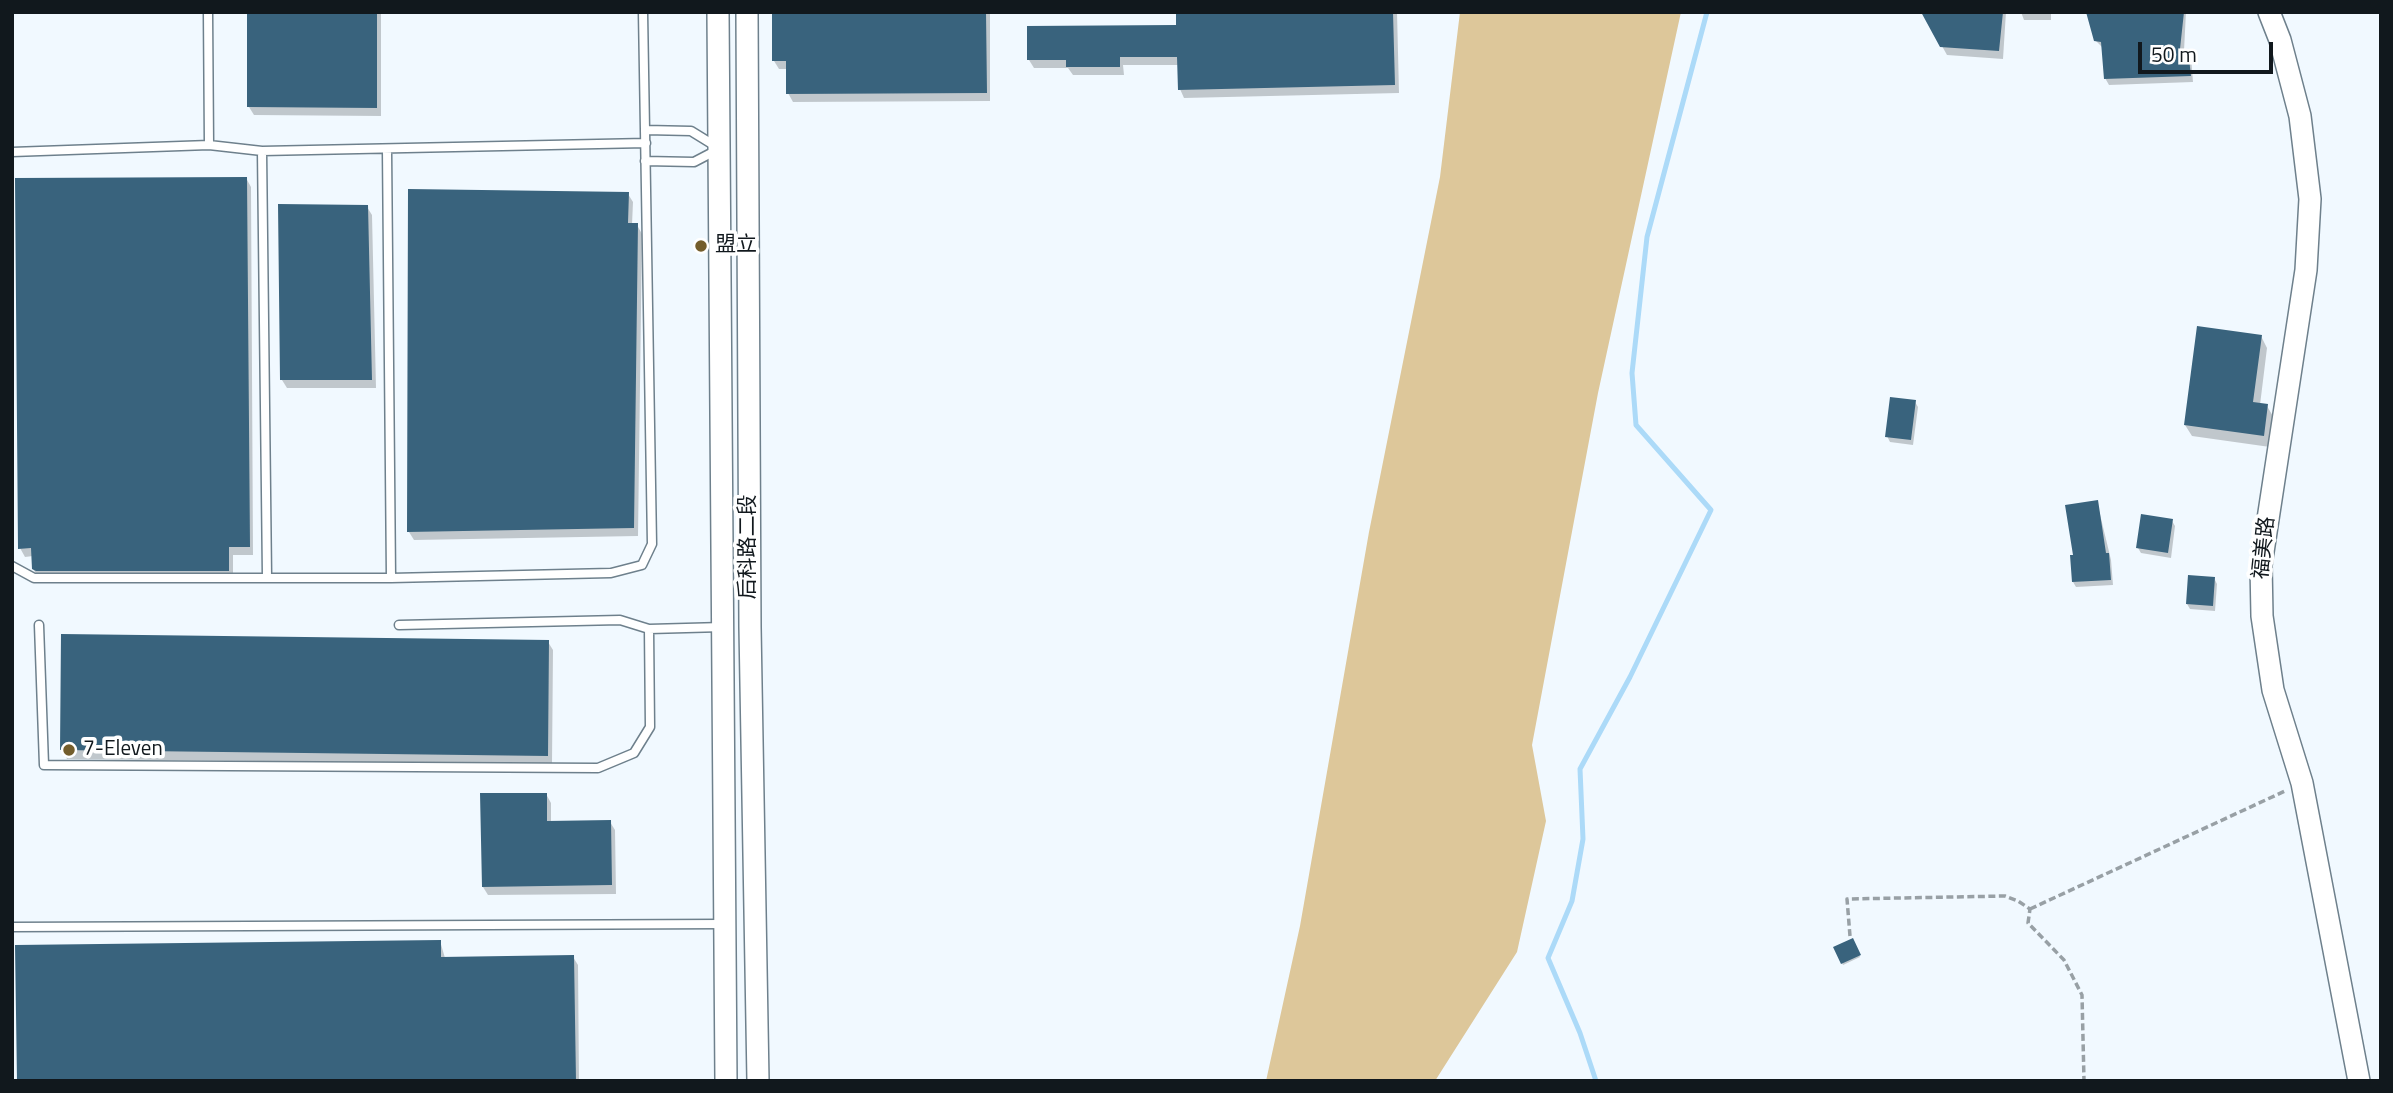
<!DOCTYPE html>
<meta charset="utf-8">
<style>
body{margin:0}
#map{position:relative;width:2393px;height:1093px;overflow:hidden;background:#f1f9ff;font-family:"Titillium Web",sans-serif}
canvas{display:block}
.frame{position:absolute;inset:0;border:14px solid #11181d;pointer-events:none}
.scale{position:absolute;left:2138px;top:42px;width:135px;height:32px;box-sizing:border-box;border:4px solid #11181d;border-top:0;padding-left:9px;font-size:21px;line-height:24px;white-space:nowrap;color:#11181d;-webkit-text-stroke:5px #fff;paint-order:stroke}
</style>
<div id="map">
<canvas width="2393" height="1093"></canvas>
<div class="frame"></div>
<div class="scale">50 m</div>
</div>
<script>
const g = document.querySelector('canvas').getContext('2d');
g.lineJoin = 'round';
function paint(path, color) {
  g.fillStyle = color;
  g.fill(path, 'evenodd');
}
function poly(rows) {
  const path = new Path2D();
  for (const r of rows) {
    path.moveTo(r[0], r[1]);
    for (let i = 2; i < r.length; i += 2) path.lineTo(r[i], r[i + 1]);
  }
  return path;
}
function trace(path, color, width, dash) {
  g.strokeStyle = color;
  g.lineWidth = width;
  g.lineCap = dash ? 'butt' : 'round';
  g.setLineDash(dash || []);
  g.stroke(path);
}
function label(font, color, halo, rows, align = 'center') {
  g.font = font + ' "Titillium Web","Noto Sans TC",sans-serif';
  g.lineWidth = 7;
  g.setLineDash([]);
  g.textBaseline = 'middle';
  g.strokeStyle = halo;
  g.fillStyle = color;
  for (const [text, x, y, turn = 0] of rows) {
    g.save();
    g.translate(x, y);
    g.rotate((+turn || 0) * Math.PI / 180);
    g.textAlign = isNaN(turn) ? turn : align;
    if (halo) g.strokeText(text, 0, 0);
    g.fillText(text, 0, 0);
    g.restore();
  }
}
paint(poly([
 [1460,12,1681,12,1598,393,1532,745,1546,821,1517,952,1435,1081,1266,1081,1300,926,1369,532,1440,177]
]), '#ddc79a');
paint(poly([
 [249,12,381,12,381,116,254,115,249,107],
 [774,12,990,12,990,101,793,102,788,93,788,69,779,69,774,61],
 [1178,12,1397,12,1399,93,1184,98,1180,89,1179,65,1123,65,1124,75,1073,75,1068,68,1034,68,1029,60,1178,26],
 [1923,12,2006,12,2003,59,1947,55],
 [2021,12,2051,12,2051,20,2024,20],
 [2088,12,2186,12,2184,51,2187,50,2191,57,2193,82,2109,85,2105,78,2103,48,2095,40],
 [246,178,251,187,253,555,233,555,233,580,39,578,33,569,33,556,25,557,20,548],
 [628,194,633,202,632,225,637,225,642,234,638,536,414,540,409,532],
 [367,207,372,215,376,388,287,388,282,380],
 [2261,336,2267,348,2260,405,2267,406,2274,418,2270,447,2192,436,2185,425],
 [1915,402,1918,407,1913,445,1890,442,1887,436],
 [2097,502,2111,560,2113,585,2076,587,2073,582,2075,556],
 [2172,521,2175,526,2171,558,2141,553,2138,548],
 [2214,578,2217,584,2215,611,2190,609,2187,604],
 [548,642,553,650,552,764,67,759,62,750],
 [546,794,551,803,551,822,610,822,615,830,616,894,488,895,483,887],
 [1852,940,1860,957,1843,965,1835,948],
 [440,941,445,958,573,957,578,965,579,1081,19,1081]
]), '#0003');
trace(poly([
 [1596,1081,1580,1033,1548,958,1572,901,1583,839,1580,769,1630,677,1711,510,1636,425,1632,373,1647,237,1707,12]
]), '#acdaf8', 5);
paint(poly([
 [247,12,377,12,377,108,247,107],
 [772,12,986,12,987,93,786,94,786,61,772,61],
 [1176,12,1393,12,1395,85,1178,90,1177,57,1120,57,1120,67,1066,67,1066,60,1027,60,1027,26,1176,25],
 [1921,12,2003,12,1999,51,1940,47],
 [2086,12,2184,12,2180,49,2188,49,2191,76,2104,79,2101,42,2094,41],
 [247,177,250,547,229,547,229,571,36,571,32,569,31,548,18,549,15,178],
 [408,189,629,192,628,223,638,223,634,528,407,532],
 [278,204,368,205,372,380,280,380],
 [2197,326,2262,335,2253,402,2268,404,2264,436,2184,425],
 [1890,397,1916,400,1911,440,1885,437],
 [2098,500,2106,553,2109,553,2111,580,2072,582,2070,555,2073,555,2065,505],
 [2141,514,2173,519,2168,553,2136,548],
 [2188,575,2215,577,2213,606,2186,604],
 [61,634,549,640,548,756,60,750],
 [480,793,547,793,547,821,611,820,612,885,482,887],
 [1853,938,1861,955,1841,964,1833,947],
 [441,940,441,957,574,955,576,1081,17,1081,15,945]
]), '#39637d');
const service = poly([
 [208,12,209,145],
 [646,130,691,131,717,147],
 [387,150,391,578],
 [262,151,267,577],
 [12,152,209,145,262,151,646,143],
 [645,161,694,162,717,150],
 [12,566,34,578,391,578,611,573,642,565,652,544,643,12],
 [39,625,44,765,598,768,634,753,650,727,649,629],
 [399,625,620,620,649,629,723,627],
 [12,927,724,924]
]);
const tertiary = poly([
 [718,12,726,1081],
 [747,12,750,627,758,1081],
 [2269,12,2280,40,2300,116,2310,199,2306,270,2261,565,2262,616,2273,690,2302,783,2359,1081]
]);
trace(service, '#6e808c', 11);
trace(tertiary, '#6e808c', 24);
trace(poly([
 [2030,909,2285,791],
 [1850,936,1847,899,2005,896,2018,901,2030,909,2028,923,2064,960,2082,995,2084,1081]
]), '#98a0a5', 3.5, [7, 3.5]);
trace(service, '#fff', 8);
trace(tertiary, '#fff', 21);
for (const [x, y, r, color] of [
 [701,246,7,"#735d2c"],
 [69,750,7,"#735d2c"]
]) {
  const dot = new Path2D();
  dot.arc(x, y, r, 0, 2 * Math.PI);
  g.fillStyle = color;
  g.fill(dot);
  trace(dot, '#fff', 2.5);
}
label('21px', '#11181d', '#fff', [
 ["盟立",715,246],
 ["7-Eleven",83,750]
], 'left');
label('21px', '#11181d', '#fff', [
 ["后科路二段",749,547,-90],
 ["福美路",2265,548,-84]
]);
</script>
